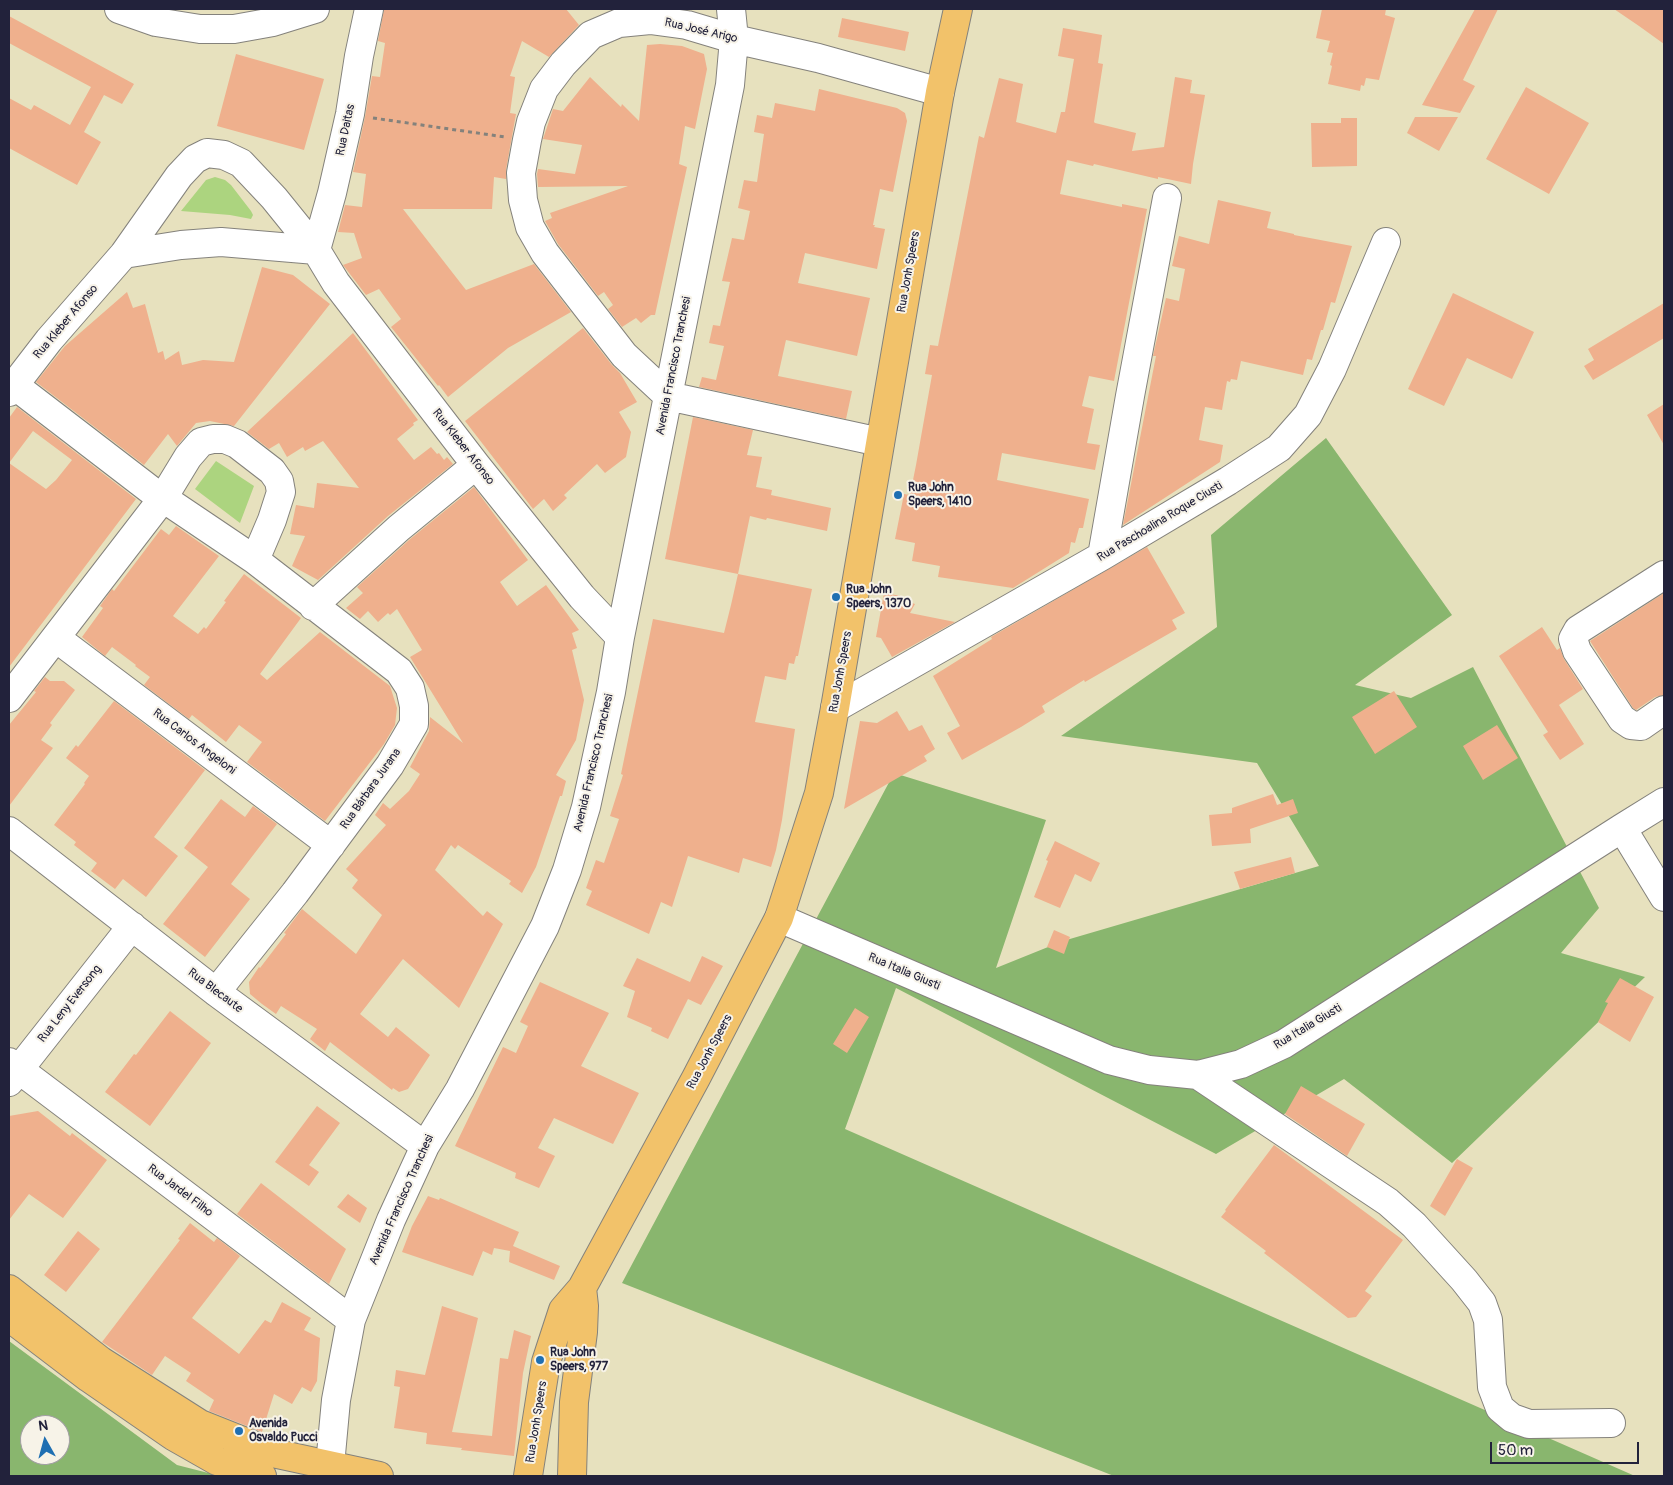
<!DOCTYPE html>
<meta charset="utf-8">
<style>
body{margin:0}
#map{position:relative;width:1673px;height:1485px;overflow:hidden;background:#e7e1be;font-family:Pangolin,sans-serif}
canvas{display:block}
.frame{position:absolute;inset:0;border:10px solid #22223b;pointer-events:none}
.north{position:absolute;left:20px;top:1415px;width:50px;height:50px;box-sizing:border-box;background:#f7f3e8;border:1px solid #a29fa3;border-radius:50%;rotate:353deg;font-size:14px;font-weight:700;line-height:20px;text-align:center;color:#22223b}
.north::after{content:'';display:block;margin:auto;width:18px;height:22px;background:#1f6fb2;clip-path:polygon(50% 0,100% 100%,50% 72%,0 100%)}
.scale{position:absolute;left:1490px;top:1442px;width:149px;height:22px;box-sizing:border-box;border:2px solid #22223b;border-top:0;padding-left:6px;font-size:15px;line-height:18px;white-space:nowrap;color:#22223b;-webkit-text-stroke:4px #f7f3e8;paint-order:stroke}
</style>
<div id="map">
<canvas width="1673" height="1485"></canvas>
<div class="frame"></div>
<div class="north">N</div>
<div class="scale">50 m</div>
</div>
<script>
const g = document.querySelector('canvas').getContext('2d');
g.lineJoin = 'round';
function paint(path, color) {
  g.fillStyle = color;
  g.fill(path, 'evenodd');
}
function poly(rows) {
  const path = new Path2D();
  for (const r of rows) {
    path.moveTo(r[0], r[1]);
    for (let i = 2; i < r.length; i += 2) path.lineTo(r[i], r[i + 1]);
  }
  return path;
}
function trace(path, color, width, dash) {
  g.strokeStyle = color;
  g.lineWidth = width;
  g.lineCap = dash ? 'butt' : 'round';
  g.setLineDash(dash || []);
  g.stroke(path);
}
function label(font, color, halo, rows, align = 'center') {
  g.font = font + ' Pangolin,sans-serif';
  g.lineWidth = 4;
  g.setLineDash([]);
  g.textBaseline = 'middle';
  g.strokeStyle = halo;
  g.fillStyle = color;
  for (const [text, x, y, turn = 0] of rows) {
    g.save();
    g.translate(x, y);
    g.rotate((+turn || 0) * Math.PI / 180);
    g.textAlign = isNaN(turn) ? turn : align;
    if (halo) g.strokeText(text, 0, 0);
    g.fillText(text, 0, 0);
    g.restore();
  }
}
paint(poly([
 [215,177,225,180,231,185,251,211,253,215,251,219,230,215,181,211,206,180],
 [216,461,254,486,240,523,195,489]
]), '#acd47f');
paint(poly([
 [1326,438,1452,615,1355,685,1411,698,1473,667,1599,908,1561,953,1645,977,1452,1163,1344,1079,1216,1154,896,988,845,1129,1635,1476,1114,1476,622,1283,894,773,1046,820,996,968,1063,941,1319,866,1257,763,1061,736,1217,627,1211,535],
 [9,1341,177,1465,220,1476,9,1476],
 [30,1425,60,1425,60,1455,30,1455]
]), '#89b66e');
paint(poly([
 [384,9,566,9,579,25,549,57,522,41,510,76,515,77,510,113,516,114,506,170,506,179,494,177,492,209,403,209,466,290,534,264,571,312,508,348,448,397,439,385,438,386,391,327,401,319,379,289,366,295,343,265,362,258,354,233,338,232,345,205,362,207,366,174,353,172,365,117,372,76,380,77,385,43,378,41],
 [1322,9,1386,9,1385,15,1395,18,1379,80,1366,78,1364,86,1361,85,1360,91,1328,84,1332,66,1330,65,1333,53,1327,52,1330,41,1316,38],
 [1475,9,1498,9,1463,80,1475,86,1460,113,1422,105],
 [1614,9,1664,9,1664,44,1639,26],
 [9,16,134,84,122,104,104,95,84,132,101,142,77,185,9,148,9,98,31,110,34,105,70,125,91,87,9,43],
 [842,18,909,32,905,51,838,37],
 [1063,28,1102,35,1098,63,1103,64,1094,122,1095,123,1136,133,1132,151,1164,147,1175,77,1192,80,1190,93,1205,95,1193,164,1191,184,1158,177,1158,179,1094,164,1093,166,1067,160,1060,194,1122,207,1122,204,1147,209,1114,381,1089,376,1082,406,1094,409,1087,443,1100,445,1095,470,1002,453,997,480,1089,499,1083,528,1079,528,1075,543,1071,542,1069,553,1013,588,938,577,940,566,912,561,915,543,895,539,904,494,910,495,916,465,932,375,925,374,930,345,938,346,979,136,984,138,999,78,1023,84,1016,122,1056,133,1061,112,1065,112,1074,59,1058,56],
 [660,44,682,46,704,54,707,69,695,129,685,126,679,164,687,167,655,315,651,315,641,323,636,318,622,327,608,309,613,305,604,292,598,296,558,244,545,221,552,218,550,213,628,186,538,187,537,174,538,169,575,174,582,145,543,139,553,109,563,111,590,77,621,107,622,104,639,121,647,45],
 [236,54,324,79,304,150,217,126],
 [1526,87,1589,123,1549,194,1486,159],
 [819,89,897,108,905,113,907,121,893,192,880,189,873,225,875,225,874,227,885,229,877,269,805,253,798,283,870,298,857,356,786,340,778,376,852,391,846,419,699,387,702,377,716,380,724,346,709,343,713,325,720,326,730,282,722,281,732,238,744,240,750,211,738,208,744,180,757,182,764,134,754,132,757,115,772,118,775,103,815,111],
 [1415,117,1458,117,1439,151,1407,133],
 [1341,118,1357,118,1357,166,1312,167,1311,123,1341,123],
 [1218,200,1271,212,1267,228,1294,234,1294,235,1352,246,1335,303,1331,302,1323,330,1321,330,1312,360,1307,359,1303,375,1241,361,1237,380,1231,379,1230,382,1227,381,1222,410,1205,407,1199,440,1223,445,1220,462,1123,525,1156,356,1153,356,1166,298,1179,301,1185,269,1172,266,1179,236,1209,244],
 [262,267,293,275,330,304,234,426,210,421,196,423,177,446,168,434,144,465,36,382,65,346,127,292,133,308,145,304,158,353,163,351,165,360,179,351,182,365,203,360,234,362],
 [1453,293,1534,332,1512,379,1467,358,1444,406,1408,389],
 [1664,303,1664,338,1593,380,1584,366,1594,360,1588,349],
 [583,328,612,365,620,373,637,402,619,412,631,432,626,457,605,473,597,464,564,495,567,498,553,511,544,499,533,509,465,421],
 [353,333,418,420,413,423,414,425,397,439,414,460,431,447,437,454,439,453,444,460,447,457,453,464,388,516,318,580,292,566,305,536,290,534,296,505,314,508,317,483,359,488,323,441,305,451,303,447,287,457,279,443,269,449,247,432],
 [1664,404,1664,445,1647,415],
 [17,407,136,499,9,667,9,418],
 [33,431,72,460,56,480,46,489,9,463],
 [693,417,753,430,747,455,762,457,756,487,772,490,771,495,831,508,827,531,767,518,766,520,750,516,738,574,812,589,798,656,796,656,794,664,789,663,786,680,765,676,755,722,795,729,782,820,776,850,771,867,743,858,739,873,688,856,672,907,661,902,649,934,586,905,592,891,586,888,596,860,604,863,619,819,610,816,623,775,621,774,653,619,724,633,731,605,738,574,665,559],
 [474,487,528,560,500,582,517,606,546,585,579,630,572,633,577,648,572,650,584,700,576,740,556,775,566,781,562,796,560,796,536,867,522,893,509,884,511,881,458,845,455,849,451,845,435,870,483,916,487,911,503,924,459,1008,403,959,360,1014,388,1037,396,1027,430,1055,408,1089,399,1092,393,1088,392,1090,330,1042,325,1051,310,1039,317,1029,281,1006,276,1014,262,1004,250,994,249,982,259,967,260,968,286,934,284,933,302,909,356,954,382,915,352,888,358,880,346,869,386,825,375,815,383,803,390,809,409,791,420,774,410,767,429,731,430,717,463,743,410,657,422,650,397,609,390,615,388,613,378,622,368,611,360,619,346,608,363,593,357,587,409,540],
 [176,526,219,556,173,616,198,634,204,627,206,629,226,602,224,601,244,574,301,618,260,674,267,680,320,632,390,686,397,708,395,725,384,744,325,821,247,762,262,742,239,725,226,742,192,715,189,719,144,685,150,677,135,666,136,665,112,647,105,656,82,637,103,608,100,606,112,589,114,591,161,529,169,535],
 [1147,547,1185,613,1172,620,1177,629,1085,682,1084,680,1042,706,1045,712,1021,727,962,760,947,733,960,726,933,676,992,639,991,637],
 [884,593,901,596,900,599,915,604,910,613,955,622,892,657,881,638,876,637],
 [1664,593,1664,695,1655,697,1636,710,1633,708,1590,641],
 [1542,627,1557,650,1560,648,1564,659,1583,689,1559,705,1584,744,1560,760,1543,735,1548,732,1499,656],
 [45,677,50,681,64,681,75,690,50,723,52,725,41,740,53,748,9,806,9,725,36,692,34,691],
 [1394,691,1417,727,1375,754,1352,717],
 [114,701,205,770,154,837,178,856,146,897,123,879,115,889,91,871,97,863,74,845,76,842,54,825,85,784,84,783,89,776,66,758,76,745,78,747],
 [897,711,909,731,922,725,935,749,924,756,927,761,844,809,860,721,877,723],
 [1497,725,1518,758,1483,780,1463,746],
 [1273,794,1277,805,1293,799,1298,813,1250,829,1251,843,1212,846,1209,815,1232,813,1232,808],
 [221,799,245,817,253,806,277,824,231,884,250,899,205,957,163,924,208,867,184,848],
 [1055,841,1100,863,1091,882,1075,874,1060,908,1034,897,1048,861,1046,860],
 [1291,857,1295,873,1240,889,1234,872],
 [1054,930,1070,937,1064,954,1047,947],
 [702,956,723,966,701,1005,688,999,668,1039,651,1031,652,1028,627,1017,635,991,623,986,637,958,690,982],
 [1620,978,1654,997,1630,1042,1598,1022,1608,1003,1605,1002],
 [540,982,609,1013,581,1066,639,1093,613,1144,554,1118,538,1148,555,1156,539,1188,515,1178,516,1173,455,1146,503,1047,516,1053,528,1026,520,1022],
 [855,1008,869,1017,847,1053,833,1044],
 [170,1011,211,1043,150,1126,105,1092,134,1054,136,1055],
 [1301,1086,1365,1124,1347,1156,1285,1114],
 [317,1106,340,1123,309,1165,319,1172,309,1186,275,1162],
 [38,1111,70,1136,72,1133,107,1160,63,1218,29,1194,9,1220,9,1116],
 [1274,1145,1403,1240,1365,1291,1372,1296,1356,1317,1348,1318,1264,1253,1266,1251,1221,1217,1226,1211,1225,1210],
 [1457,1159,1473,1168,1445,1216,1430,1206],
 [261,1183,346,1249,329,1284,237,1214],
 [348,1194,367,1208,360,1223,337,1207],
 [428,1196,439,1200,440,1198,519,1232,513,1246,560,1266,554,1280,509,1262,510,1251,494,1248,492,1255,483,1251,473,1276,402,1252,412,1226],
 [190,1223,214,1242,217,1238,240,1256,192,1318,239,1354,265,1320,271,1323,282,1302,311,1318,304,1330,320,1338,317,1381,311,1392,302,1387,292,1404,274,1394,262,1432,209,1411,214,1400,186,1381,191,1373,165,1356,152,1375,102,1342,180,1240,178,1239],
 [78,1231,100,1249,66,1292,44,1275],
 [442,1306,478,1318,452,1432,492,1436,500,1358,508,1359,514,1330,531,1336,523,1373,514,1456,461,1450,462,1448,426,1444,427,1433,394,1428,400,1387,394,1386,396,1370,425,1375]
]), '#efb08d');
const minor = poly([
 [119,9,156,22,200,29,234,29,273,22,315,9],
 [316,250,332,193,350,114,359,56,369,9],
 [124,254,181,245,221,242,316,250],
 [14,385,152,491,163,498,188,457,201,442,213,439,225,439,237,444,272,471,279,481,281,492,272,520,255,560],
 [9,392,49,340,124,254,179,176,195,159,207,153,224,155,241,163,274,198,316,250,336,283,476,465,582,597,620,637],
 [880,442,668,396,624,355,545,253,530,227,523,200,521,173,527,140,531,122,544,89,563,64,591,35,619,23,650,20,687,25,734,39,818,58,940,92],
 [1102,556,1130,396,1167,198],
 [1664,575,1578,630,1573,639,1577,651,1622,719,1631,725,1641,726,1664,710],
 [313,606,399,528,476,465],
 [56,638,331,845],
 [9,698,163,498,255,560,399,671,410,688,414,706,414,724,390,765,295,893,216,992],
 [835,708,1102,556,1228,481,1279,448,1308,415,1332,369,1386,242],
 [1622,828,1664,897],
 [9,831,216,992,425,1146],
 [779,918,1109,1060,1149,1070,1198,1075,1241,1064,1284,1044,1622,828,1664,802],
 [9,1062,351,1320],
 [1198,1075,1388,1202,1414,1225,1464,1280,1482,1303,1488,1320,1492,1387,1500,1408,1512,1418,1529,1424,1611,1423],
 [9,1082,132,926],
 [329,1476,336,1400,351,1320,391,1220,425,1146,460,1089,545,926,567,870,586,807,611,692,620,637,730,85,734,39,731,9]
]);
const major = poly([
 [9,1289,101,1361,200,1424,273,1453,379,1476],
 [9,1317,89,1378,173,1436,217,1461,262,1476],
 [528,1476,546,1362,563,1310,582,1288,696,1078,779,918,819,793,835,708,940,92,958,9],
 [572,1476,574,1402,583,1332,584,1306,582,1288]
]);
trace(minor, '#84827c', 30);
trace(major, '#84827c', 30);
trace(poly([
 [373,118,505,137]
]), '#84827c', 3, [4, 4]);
trace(minor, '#fff', 28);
trace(major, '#f2c26a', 28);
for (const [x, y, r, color] of [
 [898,495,5,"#1f6fb2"],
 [836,597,5,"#1f6fb2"],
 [540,1360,5,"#1f6fb2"],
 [239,1431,5,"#1f6fb2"]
]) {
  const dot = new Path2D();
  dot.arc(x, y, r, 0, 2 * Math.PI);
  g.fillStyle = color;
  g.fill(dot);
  trace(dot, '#f7f3e8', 2);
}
label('12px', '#22223b', '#f7f3e8', [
 ["Rua José Arigo",701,31,13],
 ["Rua Daitas",346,130,-78],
 ["Rua Jonh Speers",909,272,-80],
 ["Rua Kleber Afonso",66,322,-50],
 ["Avenida Francisco Tranchesi",674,366,-79],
 ["Rua Kleber Afonso",463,447,52],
 ["Rua Paschoalina Roque Ciusti",1160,522,-31],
 ["Rua Jonh Speers",841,672,-80],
 ["Rua Carlos Angeloni",194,742,37],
 ["Avenida Francisco Tranchesi",594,763,-77],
 ["Rua Bárbara Jurana",371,789,-55],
 ["Rua Italia Giusti",904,972,23],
 ["Rua Blecaute",215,991,37],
 ["Rua Leny Eversong",70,1004,-52],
 ["Rua Italia Giusti",1308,1027,-31],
 ["Rua Jonh Speers",710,1052,-62],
 ["Rua Jardel Filho",180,1191,37],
 ["Avenida Francisco Tranchesi",402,1200,-66],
 ["Rua Jonh Speers",537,1422,-81]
]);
label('bold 12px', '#22223b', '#f7f3e8', [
 ["Rua John",908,488],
 ["Speers, 1410",908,502],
 ["Rua John",846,590],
 ["Speers, 1370",846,604],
 ["Rua John",550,1353],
 ["Speers, 977",550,1367],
 ["Avenida",249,1424],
 ["Osvaldo Pucci",249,1438]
], 'left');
</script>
